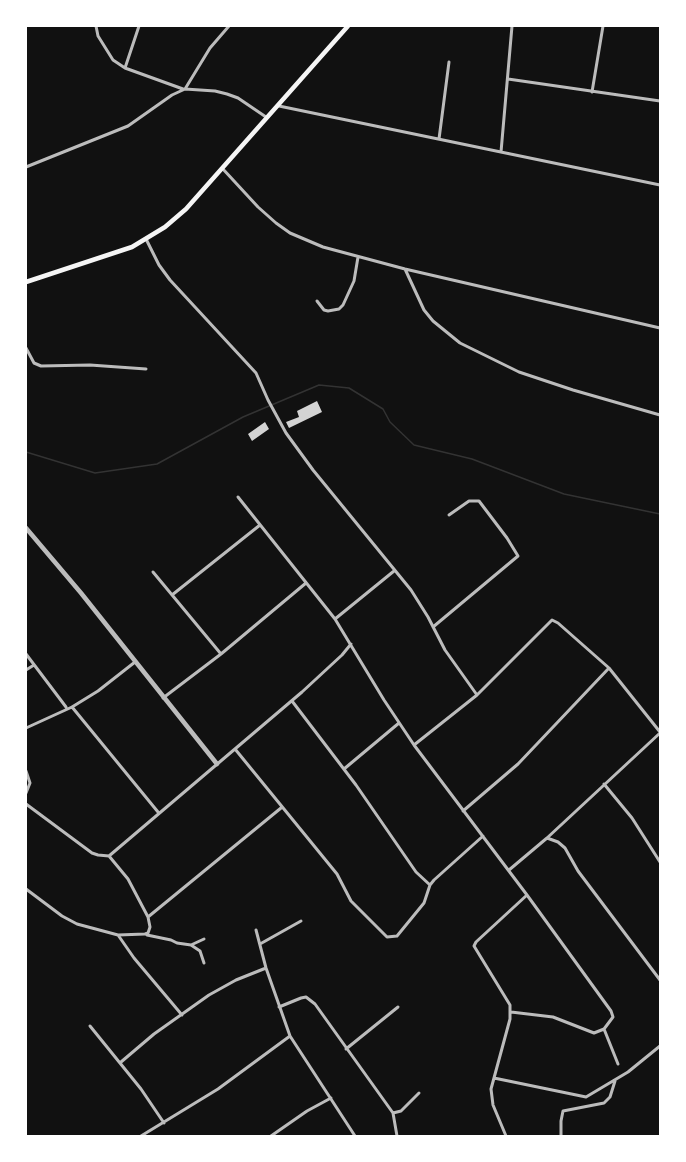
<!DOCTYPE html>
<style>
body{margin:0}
#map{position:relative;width:686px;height:1162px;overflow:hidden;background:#111;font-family:"IBM Plex Serif",serif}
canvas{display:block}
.frame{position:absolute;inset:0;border:27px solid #fff;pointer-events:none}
</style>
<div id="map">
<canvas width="686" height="1162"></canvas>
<div class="frame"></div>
</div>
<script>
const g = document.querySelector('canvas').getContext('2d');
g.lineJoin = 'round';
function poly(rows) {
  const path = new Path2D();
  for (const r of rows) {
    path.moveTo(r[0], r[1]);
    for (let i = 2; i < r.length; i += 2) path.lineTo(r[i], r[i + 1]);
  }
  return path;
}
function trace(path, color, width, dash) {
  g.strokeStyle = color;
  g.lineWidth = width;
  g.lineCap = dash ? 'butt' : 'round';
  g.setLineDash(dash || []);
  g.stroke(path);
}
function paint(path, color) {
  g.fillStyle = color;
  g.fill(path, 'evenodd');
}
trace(poly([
 [26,452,95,473,157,464,243,417,319,385,349,388,383,409,390,422,414,445,472,459,564,494,660,514]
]), '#333', 1.5);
paint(poly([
 [317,401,322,412,289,428,286,422,299,417,297,411],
 [265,422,269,429,252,441,248,434]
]), '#d3d3d3');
trace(poly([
 [96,26,98,36,113,60,125,68,183,89],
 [125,68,139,26],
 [508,79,660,101],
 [185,89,210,48,229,26],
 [592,92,603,26],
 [279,106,660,185],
 [439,139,449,62],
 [501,152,512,26],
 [26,167,128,126,172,95,185,89,215,91,227,94,238,98,266,117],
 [222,168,258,207,276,223,290,233,323,247,405,269,660,328],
 [146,239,159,265,170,280,256,373,268,400,286,433,313,470,411,590,428,617,445,650,477,695],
 [405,269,424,310,433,321,460,343,519,372,573,390,660,415],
 [317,301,324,310,328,311,339,309,343,305,354,281,358,257],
 [26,348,34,363,41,366,90,365,146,369],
 [238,497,335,619,384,700,414,745,527,895,611,1011,613,1017,604,1029,594,1033,553,1017,511,1012],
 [153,572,221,654],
 [172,595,260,525],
 [335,619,394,571],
 [433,627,518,556,507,538,479,501,469,501,449,515],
 [26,654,66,707],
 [26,670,34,665],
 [163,698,221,654,306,583],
 [292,701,356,785,416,872,430,885],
 [72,707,158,812],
 [26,728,72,707,98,691,135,662],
 [414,745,477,695,552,620,558,623,609,668,660,732],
 [235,749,337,874,351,901,387,937,397,936,424,903,430,885,434,880,483,836],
 [344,769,399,723],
 [26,771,30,783,26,793],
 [604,784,632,818,660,862],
 [26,804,92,853,98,855,109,856,302,692,342,655,351,644],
 [463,811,518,764,609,668],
 [547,838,558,842,565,848,578,871,660,980],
 [109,856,128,879,148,917,150,927,148,933,145,934,118,935],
 [509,870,547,838,660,733],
 [26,889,62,916,77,924,118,935,134,958,182,1015],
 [148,917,281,808],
 [256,930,266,968,290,1036,355,1136],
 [147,935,171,940,177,943,191,945,200,951,204,963],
 [260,944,301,921],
 [191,945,204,939],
 [279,1007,301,998,306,997,315,1004,393,1113,397,1136],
 [90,1026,141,1089,164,1123],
 [604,1029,618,1064],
 [346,1049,398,1007],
 [121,1062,154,1034,209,995,236,980,266,968],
 [494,1078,586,1097,628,1072,660,1046],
 [393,1113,401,1111,419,1093],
 [141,1136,218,1089,290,1036],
 [271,1136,307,1111,331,1098],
 [506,1136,493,1105,491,1089,510,1019,510,1005,474,946,476,942,527,895],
 [561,1136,561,1121,563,1111,604,1103,610,1097,615,1081]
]), '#bcbcbc', 3);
trace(poly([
 [26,528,81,593,217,764]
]), '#bcbcbc', 4.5);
trace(poly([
 [26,282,132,247,165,227,186,209,348,26]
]), '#f5f5f5', 4.5);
</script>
